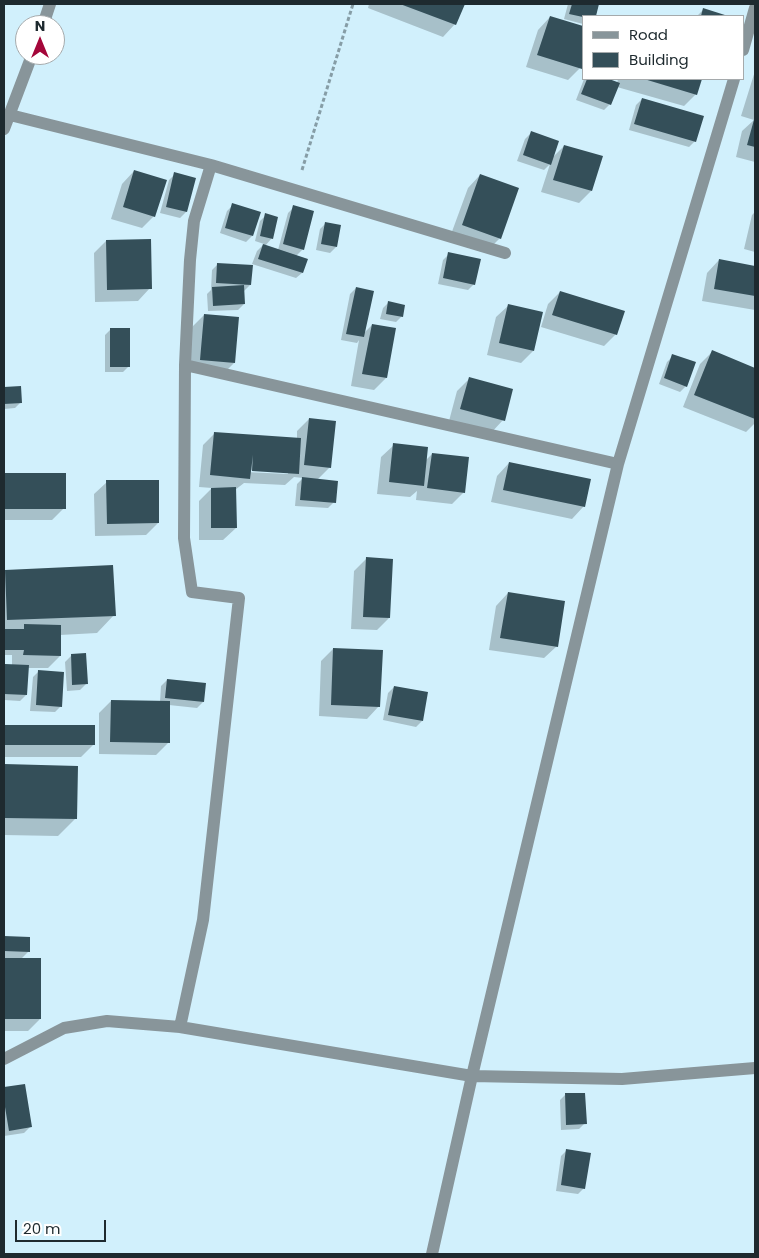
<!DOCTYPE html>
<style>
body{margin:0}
#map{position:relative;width:759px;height:1258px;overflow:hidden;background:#d1f0fc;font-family:Poppins,sans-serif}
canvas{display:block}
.frame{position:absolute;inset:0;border:5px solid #1e2a2f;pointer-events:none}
.legend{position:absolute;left:582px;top:15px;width:162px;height:65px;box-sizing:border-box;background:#fff;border:1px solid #a5aaac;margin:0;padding:6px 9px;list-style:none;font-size:15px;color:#1e2a2f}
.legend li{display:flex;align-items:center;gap:10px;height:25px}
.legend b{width:25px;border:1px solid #a5aaac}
.north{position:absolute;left:15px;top:15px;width:50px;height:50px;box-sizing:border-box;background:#fff;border:1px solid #a5aaac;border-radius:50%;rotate:0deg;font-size:14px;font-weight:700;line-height:20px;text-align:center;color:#1e2a2f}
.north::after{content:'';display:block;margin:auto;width:18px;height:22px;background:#a4073a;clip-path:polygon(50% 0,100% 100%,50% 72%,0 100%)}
.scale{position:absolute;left:15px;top:1220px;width:91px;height:22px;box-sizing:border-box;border:2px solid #1e2a2f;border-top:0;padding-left:6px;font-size:15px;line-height:18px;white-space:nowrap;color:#1e2a2f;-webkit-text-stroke:4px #fff;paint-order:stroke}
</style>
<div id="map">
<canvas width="759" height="1258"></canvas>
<div class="frame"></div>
<ul class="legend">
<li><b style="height:6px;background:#88959a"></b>Road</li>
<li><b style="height:14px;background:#344f59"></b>Building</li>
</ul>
<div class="north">N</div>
<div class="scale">20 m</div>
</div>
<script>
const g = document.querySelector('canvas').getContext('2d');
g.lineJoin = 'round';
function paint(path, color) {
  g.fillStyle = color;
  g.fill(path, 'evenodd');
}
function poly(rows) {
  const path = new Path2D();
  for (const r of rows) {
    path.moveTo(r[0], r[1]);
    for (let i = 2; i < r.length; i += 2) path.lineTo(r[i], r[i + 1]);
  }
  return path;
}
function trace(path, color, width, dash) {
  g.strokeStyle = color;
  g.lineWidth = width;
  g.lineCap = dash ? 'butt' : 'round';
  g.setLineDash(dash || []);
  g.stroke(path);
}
paint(poly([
 [369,4,463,4,455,24,443,37,368,8],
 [568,4,597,4,595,16,583,16,583,24,564,19],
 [704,9,725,16,697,16],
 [550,17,583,27,583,61,580,68,568,80,526,67,538,30],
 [755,71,755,162,736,157,742,131,754,120,741,116],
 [584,79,605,79,617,83,618,79,701,79,696,94,684,106,617,87,610,104,604,110,576,100],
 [642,99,695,141,689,147,629,130,636,105],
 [531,133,552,158,564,146,591,191,579,203,541,192,550,164,544,170,517,161,525,139],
 [134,171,154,216,142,228,111,219,122,184],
 [175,174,194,179,186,212,180,218,160,213,169,180],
 [480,175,500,238,488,250,450,237,468,188],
 [233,205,252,236,246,242,220,233,227,211],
 [294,207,303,249,296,256,302,273,296,278,252,264,257,251,264,244,255,241,260,221,266,215,272,238,265,246,278,250,288,213],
 [755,212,755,252,744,249,752,215],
 [326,223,336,247,330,253,316,250,320,229],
 [106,241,150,288,138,301,95,302,94,253],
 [449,254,474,284,468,290,438,284,443,260],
 [719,260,755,267,755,310,702,301,707,273],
 [218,264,250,285,244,291,244,304,238,310,208,311,207,294,211,290,212,270],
 [356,288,363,334,372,325,395,329,386,378,374,390,351,386,359,340,357,343,341,340,350,294],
 [560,292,616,334,604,346,541,327,548,304],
 [389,302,402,316,396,322,380,319,383,308],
 [509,305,533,351,521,363,487,355,496,317],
 [204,315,234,363,222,375,188,372,192,327],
 [111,329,129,366,123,372,105,372,105,335],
 [712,352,755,369,755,423,746,432,683,407,700,364],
 [673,356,686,386,680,392,659,384,667,362],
 [469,379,503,420,491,433,449,421,457,391],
 [20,387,21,402,15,408,4,409,4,388],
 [309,419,330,467,317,480,334,502,328,508,295,506,297,484,303,478,294,477,285,485,244,483,235,490,236,528,223,540,199,540,199,501,212,488,199,487,203,445,215,433,297,439,297,431],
 [246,470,288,472,288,474,246,472],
 [394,445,425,461,432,454,464,492,452,504,416,500,417,491,410,497,377,494,381,457],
 [509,463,584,506,572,519,491,502,497,476],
 [4,474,64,474,64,508,52,520,4,520],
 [107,482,158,523,146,535,95,536,94,494],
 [367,558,389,618,377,630,351,629,354,571],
 [5,572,114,615,97,633,60,635,60,656,48,668,27,668,26,695,20,701,4,700,4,667,6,665,12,665,12,655,4,655,4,573],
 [508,593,557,646,544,658,489,650,496,606],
 [333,649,379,706,367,719,319,716,321,661],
 [85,655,86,684,80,690,67,691,65,662,71,656],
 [39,671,61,706,55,712,30,711,33,677],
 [167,680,204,684,203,702,197,708,169,705,168,743,156,755,99,754,99,713,111,701,160,702,161,686],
 [394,687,422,721,416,727,383,720,388,693],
 [4,727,94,727,94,744,81,757,4,757],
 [4,766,77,767,76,818,58,836,4,835],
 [4,938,29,938,29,951,21,959,40,1019,28,1031,4,1031],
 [24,1086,30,1127,24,1133,4,1136,4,1089],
 [565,1095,585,1123,579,1129,561,1130,560,1100],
 [567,1150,584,1188,578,1194,556,1191,561,1156]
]), '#0003');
paint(poly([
 [400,4,465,4,456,25],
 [572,4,599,4,596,16,583,17,569,14],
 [703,8,728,16,701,16],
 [550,16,583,26,582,69,537,55],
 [587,79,609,79,620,83,611,105,581,94],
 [644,79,702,79,697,95],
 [642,98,704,116,696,142,634,124],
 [755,116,755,147,747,145],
 [531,131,559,141,551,165,523,155],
 [564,145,603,156,592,191,553,180],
 [134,170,167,180,155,217,123,207],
 [174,172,196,178,187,212,166,207],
 [480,174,519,188,501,239,462,225],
 [232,203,261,212,253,236,225,228],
 [293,205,314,211,304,250,283,244],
 [265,213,278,217,273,239,260,236],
 [325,222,341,225,337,247,321,244],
 [151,239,152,289,107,290,106,240],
 [263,244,308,259,303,273,258,259],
 [448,252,481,259,475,285,443,278],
 [719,259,755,266,755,296,714,289],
 [217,263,253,265,251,285,216,283],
 [244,285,245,304,213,306,212,287],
 [356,287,374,291,364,337,346,334],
 [560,291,625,311,617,335,552,315],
 [388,301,405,305,403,317,386,314],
 [508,304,543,312,534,351,499,343],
 [204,314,239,317,235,363,200,360],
 [372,324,396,328,387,378,362,374],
 [110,328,130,328,130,367,110,367],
 [712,350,755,368,755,419,694,395],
 [672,354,696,362,687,387,664,378],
 [469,377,513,389,505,421,460,409],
 [21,386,22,403,4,404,4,387],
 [309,418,336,421,331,468,304,465],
 [214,432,301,438,299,474,252,471,253,455,250,479,210,475],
 [393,443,428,447,424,486,389,482],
 [432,453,469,457,465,493,427,488],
 [509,462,591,479,585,507,503,490],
 [4,473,66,473,66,509,4,509],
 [302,477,338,481,336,503,300,500],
 [106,480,159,480,159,523,107,524],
 [236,487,237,528,211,528,211,488],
 [366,557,393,559,390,618,363,617],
 [113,565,116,616,7,620,5,570],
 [508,592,565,601,558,647,500,638],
 [24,624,61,625,61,656,23,655,24,650,4,650,4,629,24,629],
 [333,648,383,650,380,707,331,705],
 [86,653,88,684,72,685,71,654],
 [5,664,29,665,27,695,4,694],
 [38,670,64,672,62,707,36,705],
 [167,679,206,683,204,702,165,698],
 [394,686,428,692,423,721,388,715],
 [111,700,170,701,170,743,110,742],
 [4,725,95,725,95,745,4,745],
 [4,764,78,766,77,819,4,818],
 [4,936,30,937,30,952,4,951],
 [4,958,41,958,41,1019,4,1019],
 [25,1084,32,1127,9,1131,4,1101,4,1087],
 [565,1093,585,1093,587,1124,566,1125],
 [566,1149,591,1153,585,1189,561,1185]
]), '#344f59');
trace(poly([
 [302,170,353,4]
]), '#869da6', 3, [4, 2.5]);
trace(poly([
 [43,25,50,4],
 [743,50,755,8],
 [10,115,211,165,505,253],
 [4,129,32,55],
 [185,365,618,464],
 [180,1027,203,920,239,598,192,592,184,538,185,365,190,260,194,221,211,165],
 [4,1059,64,1028,107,1021,180,1027,472,1076,622,1079,755,1068],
 [432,1254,472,1076,618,464,734,79]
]), '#88959a', 12);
</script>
